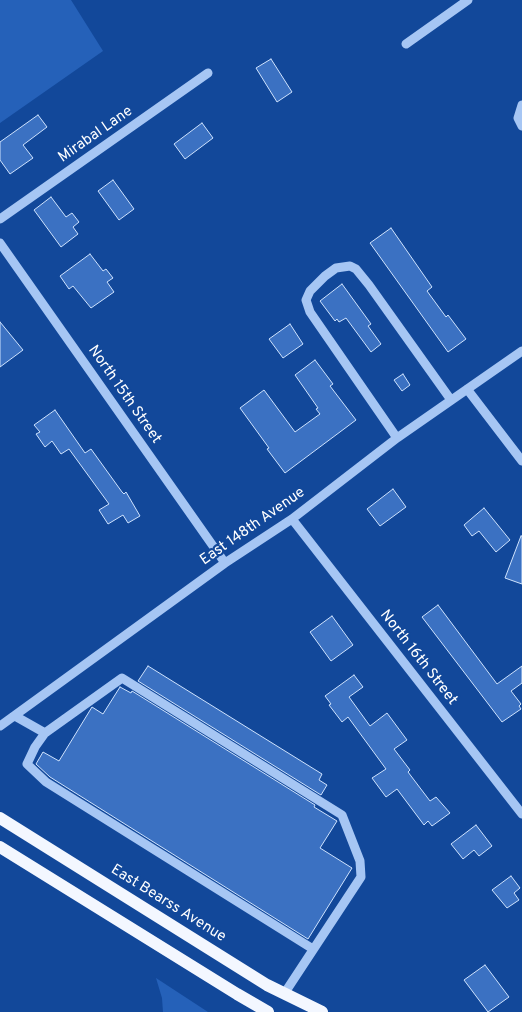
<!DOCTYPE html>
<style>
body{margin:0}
canvas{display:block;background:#12489a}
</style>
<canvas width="522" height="1012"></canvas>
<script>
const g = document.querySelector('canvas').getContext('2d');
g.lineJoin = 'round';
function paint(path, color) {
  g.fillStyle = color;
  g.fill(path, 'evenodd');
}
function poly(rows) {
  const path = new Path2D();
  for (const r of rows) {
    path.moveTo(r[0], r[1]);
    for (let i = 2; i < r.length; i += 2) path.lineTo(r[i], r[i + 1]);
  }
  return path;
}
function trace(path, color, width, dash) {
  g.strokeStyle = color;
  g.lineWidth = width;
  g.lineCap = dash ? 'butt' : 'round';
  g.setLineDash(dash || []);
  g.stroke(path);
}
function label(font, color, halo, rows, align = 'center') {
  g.font = font + ' Overpass,sans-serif';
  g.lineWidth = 4.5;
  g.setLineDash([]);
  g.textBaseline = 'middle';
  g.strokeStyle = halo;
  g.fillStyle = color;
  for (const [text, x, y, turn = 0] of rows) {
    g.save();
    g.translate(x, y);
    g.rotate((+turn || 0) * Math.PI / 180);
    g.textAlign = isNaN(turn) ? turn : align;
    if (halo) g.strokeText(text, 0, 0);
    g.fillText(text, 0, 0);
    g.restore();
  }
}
paint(poly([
 [0,0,71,0,103,51,0,123],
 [156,978,208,1012,163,1012,162,998]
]), '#2561b9');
const building = poly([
 [271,59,292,92,277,102,256,68,271,59],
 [38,115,47,127,23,145,33,158,10,174,0,160,0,142,38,115],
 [202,123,213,138,185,159,174,144,202,123],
 [113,180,134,209,119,220,98,191,113,180],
 [51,197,66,217,72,213,79,222,73,227,78,234,61,247,34,210,51,197],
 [391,228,432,287,427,291,446,317,448,315,466,339,448,352,370,243,391,228],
 [90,254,103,271,106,269,113,278,107,282,114,292,91,308,73,286,69,289,60,276,90,254],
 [342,284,371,324,368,326,381,344,371,352,346,318,339,322,337,319,335,321,320,301,342,284],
 [0,322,23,350,0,367,0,322],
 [290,324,303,344,283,358,269,339,290,324],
 [315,360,333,384,330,386,356,420,285,473,267,449,269,448,240,408,264,390,295,432,320,414,316,409,318,408,295,375,315,360],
 [403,374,410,385,402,391,394,380,403,374],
 [55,410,85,453,91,449,122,492,124,494,126,492,140,516,128,523,123,515,108,524,99,510,109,504,69,449,61,454,52,441,45,447,36,434,40,432,34,425,55,410],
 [393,489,406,507,380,526,367,509,393,489],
 [484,508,510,540,496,552,479,531,472,536,464,525,484,508],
 [521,536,522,536,522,584,505,578,521,536],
 [438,605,497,684,522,666,522,683,511,691,521,704,519,706,521,709,502,722,422,617,438,605],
 [332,616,353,645,331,661,310,632,332,616],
 [148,666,322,774,319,780,327,785,321,795,138,681,148,666],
 [354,675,363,687,349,697,370,726,387,713,407,740,394,749,410,770,408,772,430,801,436,797,450,813,432,826,428,821,424,825,397,789,386,797,372,778,386,769,348,717,342,722,329,705,331,704,325,696,354,675],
 [120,687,131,693,132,691,315,805,314,807,337,821,320,848,352,868,308,939,50,777,36,764,43,752,59,761,92,707,103,714,120,687],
 [476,825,492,846,479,856,474,850,463,859,451,844,476,825],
 [511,876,520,888,514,893,519,900,507,908,492,890,511,876],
 [485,965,509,997,488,1012,464,980,485,965]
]);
paint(building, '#3b71c2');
trace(building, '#cee2fd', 1);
trace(poly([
 [406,44,468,0],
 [522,105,518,118,522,126],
 [0,219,208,73],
 [0,243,225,563],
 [467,389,522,461],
 [397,438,310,312,306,300,310,291,325,276,336,268,350,266,356,269,369,285,451,400],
 [292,519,522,814],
 [15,716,45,733],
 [0,726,225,563,292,519,397,438,522,351],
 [284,994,361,877,360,861,342,815,122,678,45,733,35,747,27,764,46,782,313,949]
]), '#a6c6f4', 9);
trace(poly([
 [0,818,267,985,322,1012],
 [0,847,237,994,268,1012]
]), '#f3f7ff', 12);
label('15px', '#fff', '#12489a', [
 ["Mirabal Lane",96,135,-35],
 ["North 15th Street",124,395,55],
 ["East 148th Avenue",253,527,-35],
 ["North 16th Street",418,658,52],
 ["East Bearss Avenue",168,904,32]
]);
</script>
